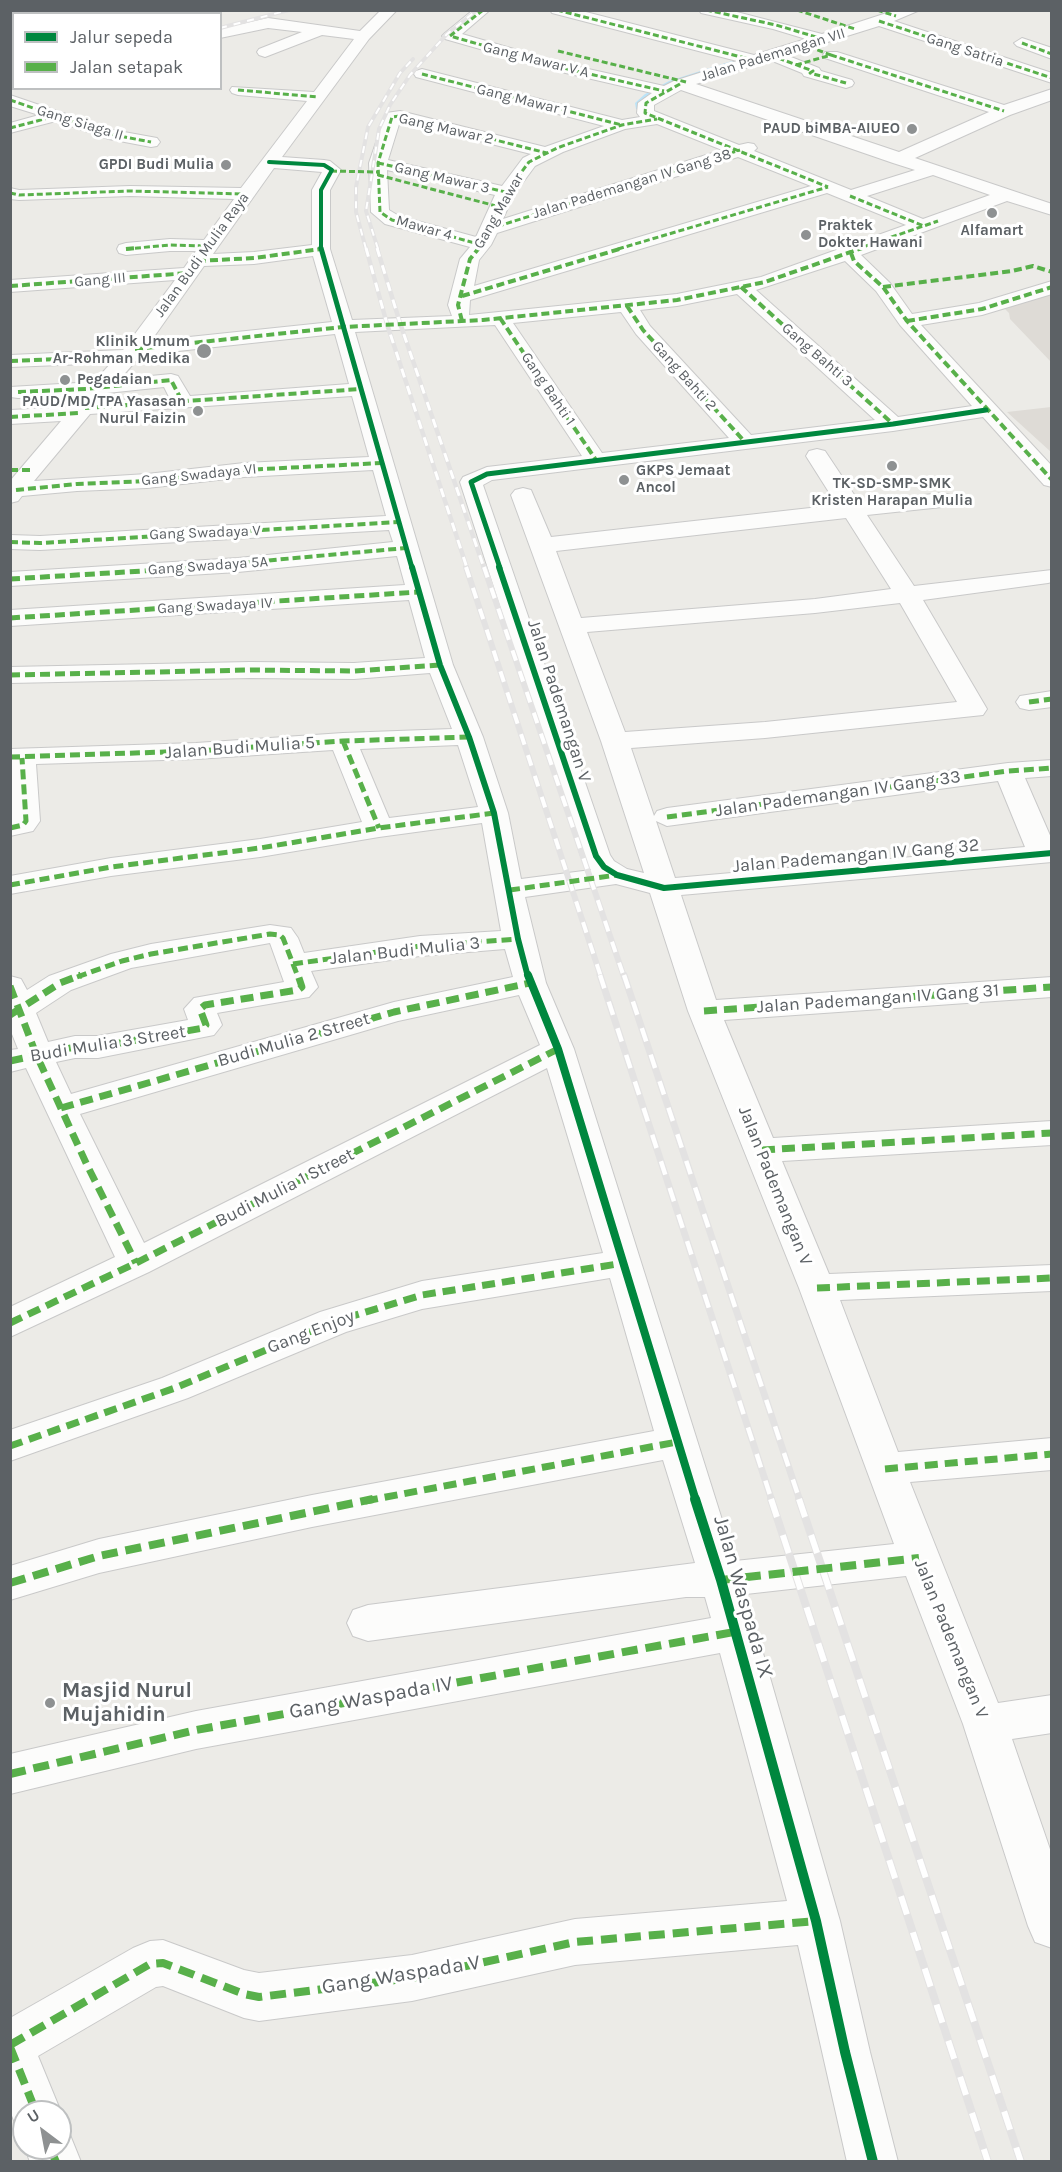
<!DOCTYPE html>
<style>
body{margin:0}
#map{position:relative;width:1062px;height:2172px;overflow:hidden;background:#ecebe7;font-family:Karla,sans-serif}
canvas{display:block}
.frame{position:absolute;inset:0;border:12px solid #5c6165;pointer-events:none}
.legend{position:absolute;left:12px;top:12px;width:210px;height:78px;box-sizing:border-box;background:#fff;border:2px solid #bec0c1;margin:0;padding:8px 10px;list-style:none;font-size:18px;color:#5c6165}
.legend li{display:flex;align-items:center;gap:12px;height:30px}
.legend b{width:30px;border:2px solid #bec0c1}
.north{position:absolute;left:12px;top:2100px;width:60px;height:60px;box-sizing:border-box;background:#fff;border:2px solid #bec0c1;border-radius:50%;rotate:328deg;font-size:16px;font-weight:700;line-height:24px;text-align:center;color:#5c6165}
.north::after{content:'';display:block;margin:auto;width:21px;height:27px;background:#8e9192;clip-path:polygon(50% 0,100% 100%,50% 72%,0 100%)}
</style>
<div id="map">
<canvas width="1062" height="2172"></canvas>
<div class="frame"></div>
<ul class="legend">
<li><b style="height:8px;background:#00873e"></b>Jalur sepeda</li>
<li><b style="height:8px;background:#58b04a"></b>Jalan setapak</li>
</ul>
<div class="north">U</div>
</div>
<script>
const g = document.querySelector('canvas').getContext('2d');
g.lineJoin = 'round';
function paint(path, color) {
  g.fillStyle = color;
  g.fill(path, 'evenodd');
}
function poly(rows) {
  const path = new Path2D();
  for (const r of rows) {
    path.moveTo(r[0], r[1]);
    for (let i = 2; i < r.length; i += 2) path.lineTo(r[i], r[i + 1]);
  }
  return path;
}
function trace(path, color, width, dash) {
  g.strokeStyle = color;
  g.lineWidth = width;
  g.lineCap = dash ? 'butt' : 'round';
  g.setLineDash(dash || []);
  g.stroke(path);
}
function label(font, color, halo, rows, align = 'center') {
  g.font = font + ' Karla,sans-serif';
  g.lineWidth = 6;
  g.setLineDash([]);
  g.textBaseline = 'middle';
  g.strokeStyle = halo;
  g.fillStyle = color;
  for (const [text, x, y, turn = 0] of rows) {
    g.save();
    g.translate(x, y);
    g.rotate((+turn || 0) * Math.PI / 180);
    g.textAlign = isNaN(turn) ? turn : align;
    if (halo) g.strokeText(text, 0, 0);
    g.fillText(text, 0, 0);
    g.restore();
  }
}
paint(poly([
 [1051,290,1051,362,1010,319,1009,313,1002,306],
 [1051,407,1052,407,1051,452,1007,412]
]), '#dedbd6');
paint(poly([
 [10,11,142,11,130,14,14,14,13,42,11,43]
]), '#bae3f8');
paint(poly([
 [738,59,740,62,673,83,649,96,641,103,641,110,636,109,635,103,645,94,669,81,738,59]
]), '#bae3f8');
const minor = poly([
 [381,10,397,10,369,39,282,157,324,160,330,161,341,170,330,190,330,249,352,320,452,316,448,305,460,259,470,247,385,224,371,212,369,163,386,113,400,111,545,147,604,126,416,77,414,74,416,71,422,69,622,120,640,117,637,113,638,103,652,93,557,71,445,39,442,36,445,33,473,10,490,10,462,34,566,64,664,86,674,81,737,61,552,13,550,10,578,10,754,55,806,39,773,29,701,13,699,10,729,10,822,34,896,10,920,10,894,21,1052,73,1052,83,879,26,786,55,819,68,821,71,852,80,854,83,852,86,846,88,804,76,802,73,770,60,696,84,899,152,989,112,825,58,823,55,825,52,837,52,1004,105,1052,89,1052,100,1010,115,915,158,1052,204,1052,215,1007,201,861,255,890,283,912,314,979,303,1052,281,1052,294,982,315,921,325,1052,466,1052,487,1044,485,983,417,893,431,492,480,483,485,610,855,614,861,627,869,644,873,601,741,511,495,515,490,523,488,531,490,551,537,837,505,806,456,809,451,817,449,825,451,859,502,942,493,950,495,954,500,950,505,942,507,867,515,914,586,1052,570,1052,582,1048,583,923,600,987,709,983,715,765,738,631,748,654,816,657,811,667,808,1008,763,1052,760,1052,776,1025,778,1052,840,1052,862,681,895,716,1000,1052,977,1052,997,724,1020,773,1138,1052,1121,1052,1145,782,1161,829,1274,1052,1265,1052,1291,840,1300,898,1452,1052,1438,1052,1470,910,1482,998,1703,1052,1695,1052,1733,1012,1739,1052,1855,1052,1948,1035,1942,1028,1926,963,1724,906,1576,746,1594,840,1921,870,2052,898,2162,847,2162,798,1945,575,1965,412,2001,259,2021,244,2018,163,1986,156,1987,38,2056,61,2112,60,2115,60,2112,24,2112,24,2132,18,2130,10,2111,10,2018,133,1948,150,1941,163,1940,244,1970,259,1973,412,1955,575,1919,787,1901,720,1653,196,1749,10,1794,10,1754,196,1711,711,1618,705,1597,686,1597,368,1641,353,1636,347,1623,353,1610,368,1605,695,1563,663,1460,312,1527,99,1573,10,1600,10,1566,99,1539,312,1495,654,1431,610,1278,422,1309,346,1332,188,1398,10,1461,10,1430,162,1378,320,1312,422,1281,603,1253,547,1068,149,1272,10,1337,10,1307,115,1257,26,1068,10,1072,10,1050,18,1049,10,1029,10,976,21,979,27,990,49,976,111,954,151,944,270,925,291,928,298,938,304,953,420,936,501,931,482,823,379,837,260,857,111,876,10,894,10,876,111,858,260,839,362,822,333,750,196,759,36,764,40,821,33,831,10,836,10,749,196,743,343,733,452,729,430,673,354,679,250,678,10,683,10,667,250,662,354,663,425,658,409,600,10,626,10,610,405,585,397,556,238,572,10,586,10,572,238,558,393,542,389,530,40,550,10,549,10,535,40,536,386,516,373,470,244,477,147,488,77,491,22,496,18,501,10,503,10,481,61,421,10,424,10,410,73,407,82,396,18,398,10,397,10,387,94,382,111,363,10,367,10,355,123,350,175,280,10,292,10,280,184,268,196,251,170,251,126,255,119,253,117,249,119,245,126,243,170,239,204,240,234,199,130,196,19,200,10,199,10,188,19,190,130,186,241,188,307,101,238,95,232,93,230,90,232,87,314,92,354,39,322,35,265,57,259,55,257,52,259,49,302,32,268,28,220,38,220,29,268,18,360,31,381,10],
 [681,90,893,163,915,170,851,190,754,151,757,148,754,144,748,143,739,145,654,111,654,105,681,90],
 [400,121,531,154,523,158,502,186,388,160,400,121],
 [657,124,722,150,503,219,513,196,535,166,563,152,625,129,657,124],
 [738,157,811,186,474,286,479,260,491,245,497,233,738,157],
 [274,168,322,172,312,190,312,245,254,252,213,254,274,168],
 [387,170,495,195,476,237,399,216,389,210,387,170],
 [933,175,990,195,923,219,867,196,933,175],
 [827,193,906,225,761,277,677,294,469,315,470,300,827,193],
 [313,256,332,322,151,341,204,266,254,264,313,256],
 [845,261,876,291,900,325,972,406,898,417,756,290,845,261],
 [737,294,875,420,751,435,650,326,640,310,677,306,737,294],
 [621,312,636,334,729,438,602,453,513,323,621,312],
 [495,325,582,456,487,467,463,477,460,482,581,856,591,870,521,879,508,813,483,737,453,665,355,332,495,325],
 [335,334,349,384,190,396,178,376,171,374,120,379,141,355,335,334],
 [164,387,169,397,101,401,107,393,164,387],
 [352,396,369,457,244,463,147,474,34,481,90,414,352,396],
 [846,518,891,589,815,599,581,618,556,551,846,518],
 [900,603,957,702,765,722,625,732,587,632,815,613,900,603],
 [458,745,478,807,389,818,360,749,458,745],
 [998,781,1025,847,675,878,656,821,667,826,998,781],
 [616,884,650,893,688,1011,799,1288,894,1544,735,1561,574,1049,546,983,525,897,616,884],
 [270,943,284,982,194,998,184,1009,188,1020,98,1036,75,1036,48,1042,36,1013,71,990,131,968,270,943],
 [505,949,513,977,394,1002,71,1094,56,1062,75,1058,98,1058,214,1035,222,1025,217,1013,309,997,318,987,311,971,420,956,505,949],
 [519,995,540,1045,144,1243,80,1114,398,1021,519,995],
 [1022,38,1052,48,1052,59,1017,46,1014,43,1022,38],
 [10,95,113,130,157,138,160,142,157,146,151,147,109,139,56,121,10,133,10,123,39,115,10,106,10,95],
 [1052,691,1052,707,1029,710,1020,708,1016,702,1020,696,1052,691],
 [60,2127,68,2130,81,2162,30,2162,25,2148,60,2148,60,2127]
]);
const highway = poly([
 [10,10,22,10,10,16,10,10],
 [152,10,175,10,172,14,149,14,152,10],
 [182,10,205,10,202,14,179,14,182,10],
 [14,52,14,62,10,63,10,53,14,52]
]);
trace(minor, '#c9c9c9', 2);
trace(highway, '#c4b193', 2);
paint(minor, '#fcfcfb');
paint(highway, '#efeae1');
const railFar4 = poly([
 [220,28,289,10],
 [10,82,14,81],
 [366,249,356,212,356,187,368,127,400,73,413,59],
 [378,249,366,211,379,129,390,105,410,75,447,34,477,10]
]);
const railFar3 = poly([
 [366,248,387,324,467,568],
 [377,248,400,323,484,568]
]);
const railFar2 = poly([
 [466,567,601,977],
 [484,567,624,977]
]);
const railFar1 = poly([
 [600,975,772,1501],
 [624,975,800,1501]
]);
const rail = poly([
 [771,1499,988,2162],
 [799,1499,1021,2162]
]);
trace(railFar4, '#e3e2e2', 4);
trace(railFar3, '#e3e2e2', 4.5);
trace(railFar2, '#e3e2e2', 6);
trace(railFar1, '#e3e2e2', 7);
trace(rail, '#e3e2e2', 8);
trace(railFar4, '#fff', 2, [7]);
trace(railFar3, '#fff', 3, [9]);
trace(railFar2, '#fff', 4, [11]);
trace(railFar1, '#fff', 4.5, [14]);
trace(rail, '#fff', 6, [19]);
trace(poly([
 [483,10,450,36,563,68,664,91],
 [557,10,753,60],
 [706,10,776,25,823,39],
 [797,10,855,29],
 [877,10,896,16],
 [879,21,1052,78],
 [1022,43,1052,54],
 [558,51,686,82],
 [770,55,813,71,810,73,846,83],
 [831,55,1004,111],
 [796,65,831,55,804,45],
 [422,74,622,125],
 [680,84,646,103,645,113,828,187],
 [238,90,318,97],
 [10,100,109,134,151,142],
 [10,128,56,116],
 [378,163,506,192],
 [331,171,378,172],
 [378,175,500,207],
 [10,193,19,195,130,191,245,194],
 [850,196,924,226],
 [489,229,740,150],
 [482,245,392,220,380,212,378,163,392,117,400,116,547,153],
 [126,249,170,245,209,246],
 [318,249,321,249],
 [478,249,504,195,529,162,557,148,622,125,657,119],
 [618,249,828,187],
 [857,249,938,221]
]), '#58b04a', 3, [6, 3]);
trace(poly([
 [126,249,138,248],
 [851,253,854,261,883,287,907,321,1052,480],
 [198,261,254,258,321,249],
 [10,286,189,273],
 [741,287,893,424],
 [883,287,1012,271,1033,266,1052,272],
 [462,296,623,248],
 [627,306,643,330,745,442],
 [500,318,596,460],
 [462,321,458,305,470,259,479,248],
 [907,321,982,309,1052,287],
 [135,349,343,327,483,320,677,300,765,282,862,248],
 [10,361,129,356],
 [18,392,86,389,171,380,183,403],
 [85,408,361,389],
 [10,417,79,413],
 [10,470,32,470],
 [16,490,77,484,147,481,244,470,382,463],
 [10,542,40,543,399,522],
 [185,568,406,548]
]), '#58b04a', 4, [8, 4]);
trace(poly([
 [10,579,209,567],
 [10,618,419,592],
 [10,675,250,670,354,671,440,665],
 [1029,702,1052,699],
 [343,741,379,828],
 [10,757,196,751,343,741,469,737],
 [667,817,1008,771,1052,768],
 [10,828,23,825,26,821,22,758],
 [10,885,111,867,260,848,379,828,494,813],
 [510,890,617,875],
 [293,964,420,946,518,939],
 [77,977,122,961,151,954,270,934,280,935,283,938,298,977]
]), '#58b04a', 5, [10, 5]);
trace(poly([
 [10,986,36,1054,87,1165,136,1263],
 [704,1011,1052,987],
 [10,1015,60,983,81,975],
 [10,1061,75,1047,98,1047,203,1028,206,1025,200,1009,205,1005,298,990,302,987,298,975],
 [61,1108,394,1012,530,983],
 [762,1150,1052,1133],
 [817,1288,1052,1278],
 [10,1323,136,1263,558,1049],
 [10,1446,175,1388,333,1322,422,1295,624,1263],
 [885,1469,1052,1454],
 [365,1501,677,1442]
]), '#58b04a', 7, [13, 7]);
trace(poly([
 [721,1580,919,1558],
 [10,1583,99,1556,373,1499],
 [10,1774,196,1730,734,1632],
 [10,2045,150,1964,163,1963,244,1994,259,1997,412,1978,575,1942,816,1921],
 [10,2047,36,2112],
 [50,2148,56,2162]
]), '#58b04a', 8, [16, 8]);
trace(poly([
 [269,162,324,165,332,170,321,190,321,249]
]), '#00873e', 4);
trace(poly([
 [321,248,412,568],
 [500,568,471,482,487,474,893,424,986,410]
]), '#00873e', 5);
trace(poly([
 [412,567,440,665,469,737,494,813,518,939,528,977],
 [499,567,596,856,604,867,617,875,664,888,1052,853]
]), '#00873e', 6);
trace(poly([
 [528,975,558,1049,696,1501]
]), '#00873e', 8);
trace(poly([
 [695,1499,721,1580,816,1921,845,2052,873,2162]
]), '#00873e', 10);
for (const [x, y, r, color] of [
 [912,129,6,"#8e9192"],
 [226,165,6,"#8e9192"],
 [992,213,6,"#8e9192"],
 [806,235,6,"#8e9192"],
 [204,351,8,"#8e9192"],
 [65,380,6,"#8e9192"],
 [198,411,6,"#8e9192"],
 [892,466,6,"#8e9192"],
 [624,480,6,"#8e9192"],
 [50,1703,6,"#8e9192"]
]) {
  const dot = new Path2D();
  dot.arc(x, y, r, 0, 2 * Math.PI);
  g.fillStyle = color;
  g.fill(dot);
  trace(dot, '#fff', 2);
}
label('15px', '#5c6165', '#fff', [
 ["Gang Satria",965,50,18],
 ["Jalan Pademangan VII",773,55,-17],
 ["Gang Mawar V A",536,60,14],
 ["Gang Mawar 1",522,100,14],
 ["Gang Siaga II",80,123,17],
 ["Gang Mawar 2",446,129,13],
 ["Gang Mawar 3",442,178,13],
 ["Jalan Pademangan IV Gang 38",632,184,-17],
 ["Gang Mawar",499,211,-60],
 ["Mawar 4",424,228,16],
 ["Jalan Budi Mulia Raya",202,255,-54],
 ["Gang III",100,280,-5],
 ["Gang Bahti 3",817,355,41],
 ["Gang Bahti 2",684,376,48],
 ["Gang Bahti 1",548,389,56],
 ["Gang Swadaya VI",199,475,-6],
 ["Gang Swadaya V",205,533,-2],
 ["Gang Swadaya 5A",208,566,-4],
 ["Gang Swadaya IV",215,606,-3]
]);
label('bold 15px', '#5c6165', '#fff', [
 ["PAUD biMBA-AIUEO",900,129],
 ["GPDI Budi Mulia",214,165],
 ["Praktek",818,226,"left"],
 ["Dokter Hawani",818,243,"left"],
 ["Alfamart",992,231,"center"],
 ["Klinik Umum",190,342],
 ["Ar-Rohman Medika",190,359],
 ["Pegadaian",77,380,"left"],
 ["PAUD/MD/TPA Yasasan",186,402],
 ["Nurul Faizin",186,419],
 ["GKPS Jemaat",636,471,"left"],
 ["Ancol",636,488,"left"],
 ["TK-SD-SMP-SMK",892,484,"center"],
 ["Kristen Harapan Mulia",892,501,"center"]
], 'right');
label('18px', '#5c6165', '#fff', [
 ["Jalan Pademangan V",559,701,72],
 ["Jalan Budi Mulia 5",240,748,-4],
 ["Jalan Pademangan IV Gang 33",838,794,-8],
 ["Jalan Pademangan IV Gang 32",856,856,-5],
 ["Jalan Budi Mulia 3",405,951,-6],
 ["Jalan Pademangan IV Gang 31",878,999,-4],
 ["Budi Mulia 2 Street",294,1040,-16],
 ["Budi Mulia 3 Street",108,1044,-9],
 ["Jalan Pademangan V",775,1186,68],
 ["Budi Mulia 1 Street",285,1188,-27],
 ["Gang Enjoy",311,1332,-21],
 ["Jalan Pademangan V",951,1639,68]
]);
label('21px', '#5c6165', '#fff', [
 ["Jalan Waspada IX",743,1597,74],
 ["Gang Waspada IV",371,1698,-10],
 ["Gang Waspada V",401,1975,-9]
]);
label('bold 21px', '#5c6165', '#fff', [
 ["Masjid Nurul",62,1691],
 ["Mujahidin",62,1715]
], 'left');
</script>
